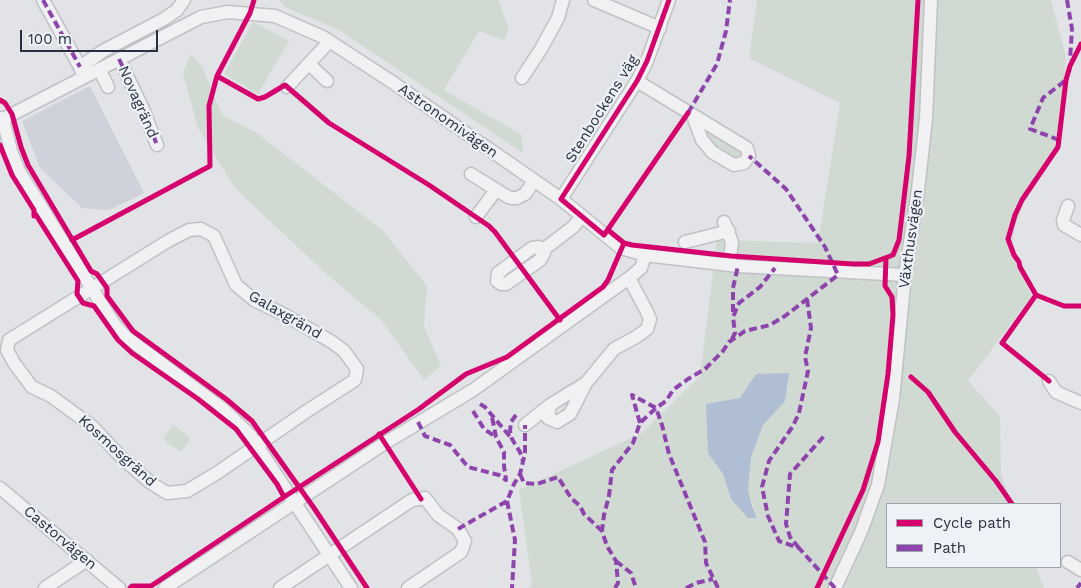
<!DOCTYPE html>
<meta charset="utf-8">
<style>
body{margin:0}
#map{position:relative;width:1081px;height:588px;overflow:hidden;background:#e1e3e7;font-family:"Work Sans",sans-serif}
canvas{display:block}
.legend{position:absolute;left:886px;top:503px;width:175px;height:65px;box-sizing:border-box;background:#eef1f6;border:1px solid #9ea3ad;margin:0;padding:6px 9px;list-style:none;font-size:15px;color:#272f40}
.legend li{display:flex;align-items:center;gap:10px;height:25px}
.legend b{width:25px;border:1px solid #9ea3ad}
.scale{position:absolute;left:20px;top:30px;width:138px;height:22px;box-sizing:border-box;border:2px solid #272f40;border-top:0;padding-left:6px;font-size:15px;line-height:18px;white-space:nowrap;color:#272f40;-webkit-text-stroke:4px #eef1f6;paint-order:stroke}
</style>
<div id="map">
<canvas width="1081" height="588"></canvas>
<ul class="legend">
<li><b style="height:6px;background:#d6006c"></b>Cycle path</li>
<li><b style="height:6px;background:#8e44ad"></b>Path</li>
</ul>
<div class="scale">100 m</div>
</div>
<script>
const g = document.querySelector('canvas').getContext('2d');
g.lineJoin = 'round';
function paint(path, color) {
  g.fillStyle = color;
  g.fill(path, 'evenodd');
}
function poly(rows) {
  const path = new Path2D();
  for (const r of rows) {
    path.moveTo(r[0], r[1]);
    for (let i = 2; i < r.length; i += 2) path.lineTo(r[i], r[i + 1]);
  }
  return path;
}
function trace(path, color, width, dash) {
  g.strokeStyle = color;
  g.lineWidth = width;
  g.lineCap = dash ? 'butt' : 'round';
  g.setLineDash(dash || []);
  g.stroke(path);
}
function label(font, color, halo, rows, align = 'center') {
  g.font = font + ' "Work Sans",sans-serif';
  g.lineWidth = 4.5;
  g.setLineDash([]);
  g.textBaseline = 'middle';
  g.strokeStyle = halo;
  g.fillStyle = color;
  for (const [text, x, y, turn = 0] of rows) {
    g.save();
    g.translate(x, y);
    g.rotate((+turn || 0) * Math.PI / 180);
    g.textAlign = isNaN(turn) ? turn : align;
    if (halo) g.strokeText(text, 0, 0);
    g.fillText(text, 0, 0);
    g.restore();
  }
}
paint(poly([
 [90,86,144,193,109,210,82,208,40,168,22,121]
]), '#cfd2da');
paint(poly([
 [279,0,499,0,509,30,504,40,479,31,444,90,522,135,523,153,339,30,285,7],
 [757,0,1051,0,1066,57,1058,148,1024,202,1015,227,1011,253,1032,296,968,381,1000,416,1001,474,1012,504,887,504,887,567,1036,567,1044,588,528,588,532,585,519,490,642,433,700,376,717,240,818,243,840,103,749,58],
 [756,374,784,401,763,425,751,457,748,490,757,518,731,499,723,474,740,398],
 [253,22,289,41,258,94,224,74],
 [191,54,202,66,222,115,257,133,382,230,427,286,424,326,441,366,424,380,382,321,322,270,235,188,198,128,183,73],
 [703,127,747,155,736,160,708,143],
 [174,425,189,437,189,441,184,448,180,451,171,446,163,438]
]), '#d1dad2');
paint(poly([
 [789,373,785,401,763,425,751,457,748,490,752,506,757,518,748,518,731,499,723,474,708,453,706,404,740,398,756,374]
]), '#afbed3');
const minor = poly([
 [43,0,80,67],
 [594,0,660,28],
 [119,59,143,109,157,145],
 [309,64,327,81],
 [99,69,108,87],
 [84,77,80,67,103,51,164,19,177,10,184,0],
 [522,78,541,49,558,18,563,0],
 [637,81,747,148,749,156,744,163,734,165,712,152,702,140,693,116],
 [287,87,329,42],
 [0,118,3,119,11,151,20,173,114,324,126,337,223,409,250,435,351,588],
 [3,119,201,17,228,12,275,16,323,37,392,82,561,199,621,248,645,255,738,266,905,275],
 [471,174,508,197,512,198,517,198,525,194,534,181],
 [561,199,637,81,647,61,669,0],
 [1068,206,1063,220,1064,225,1081,235],
 [476,217,496,190],
 [724,222,732,242,729,265],
 [201,229,214,236,236,285,254,300,283,314,332,342,344,351,357,369,355,380,307,411,217,473,187,491,167,493,151,483,122,458,93,427,51,396,32,387,14,363,7,350,9,340,168,241,189,230,201,229],
 [685,242,729,231],
 [539,247,543,250,544,253,540,260,506,284,501,284,497,281,498,273,532,248,539,247],
 [543,250,573,227,582,216],
 [1049,381,1056,392,1081,403],
 [586,383,570,414,557,422,548,418,550,405,586,383,614,349,636,337,647,329,650,319,646,310,629,278],
 [525,425,550,405],
 [0,488,119,588],
 [1068,562,1081,570],
 [45,588,87,560],
 [165,588,385,443,473,390,629,278,641,268,645,255],
 [280,588,412,500,425,498,438,515,458,529,465,541,461,552,408,588],
 [835,588,861,532,878,485,893,399,905,275,918,190,926,119,931,0]
]);
trace(minor, '#bfc1c5', 15);
trace(minor, '#f1f1f3', 12);
trace(poly([
 [43,0,80,67],
 [1067,0,1072,29,1070,60],
 [119,59,143,109,157,145],
 [688,113,717,64,726,31,730,0],
 [1059,140,1030,129,1043,98,1066,80],
 [807,299,811,328,805,357,808,371,799,413,793,426,769,461,762,487,768,516,779,541,799,548,835,588],
 [733,312,733,288,738,266],
 [732,339,735,333,733,317,739,303,760,287,775,268],
 [480,404,485,407,512,439],
 [473,411,484,429,496,437],
 [516,415,511,422,510,431,512,439,520,452,523,461],
 [418,422,425,436,450,445,468,467,499,475,506,480,504,466,504,452,496,437,492,417],
 [640,423,632,395,656,408,662,425,669,454,705,542,706,563,718,588],
 [520,474,524,483,537,484,558,477,571,498,580,506,584,514,602,531],
 [507,501,515,540,512,588],
 [458,529,507,501,514,484,520,474,525,453,525,425],
 [799,548,790,537,786,524,790,474,825,435],
 [616,561,631,573,636,588],
 [615,588,618,583,616,561,607,546,602,531,604,515,609,496,612,470,633,443,640,423,656,408,666,401,673,390,688,379,705,369,723,351,729,342,745,331,770,325,785,316,838,275,825,247,786,189,749,156],
 [686,588,696,583,713,579],
 [1077,588,1081,583]
]), '#8e44ad', 4, [8, 4]);
trace(poly([
 [669,0,647,61,637,81,561,199,604,235,688,113],
 [1081,44,1070,66,1066,80,1058,147,1022,200,1015,215,1008,239,1014,255,1019,262,1020,267,1036,295,1064,306,1081,306],
 [217,76,258,99,265,97,285,85,329,123,429,185,489,226,495,232,560,320],
 [0,100,5,103,12,114,21,147,28,165,91,271,97,274,107,288,107,296,133,331,226,399,252,421,314,508,367,588],
 [0,145,12,175,34,210,34,216],
 [36,215,78,281,77,294,83,303,94,306,118,340,132,353,198,399,236,429,277,484,284,497],
 [608,230,624,243,632,245,731,256,853,264,869,264,893,255,899,240,909,156,918,0],
 [72,240,210,166,209,106,217,76,250,13,254,0],
 [1036,295,1002,343,1049,381],
 [911,377,928,392,955,432,996,481,1012,504],
 [379,434,421,499],
 [130,588,132,586,151,586,284,497,419,409,466,374,507,357,603,287,608,280,624,243],
 [817,588,863,490,878,442,888,374,893,315,892,297,885,286,886,258]
]), '#d6006c', 5);
label('15px', '#272f40', '#eef1f6', [
 ["Novagränd",138,102,66],
 ["Stenbockens väg",602,109,-58],
 ["Astronomivägen",448,121,35],
 ["Växthusvägen",911,239,-82],
 ["Galaxgränd",285,315,30],
 ["Kosmosgränd",117,451,42],
 ["Castorvägen",60,538,40]
]);
</script>
